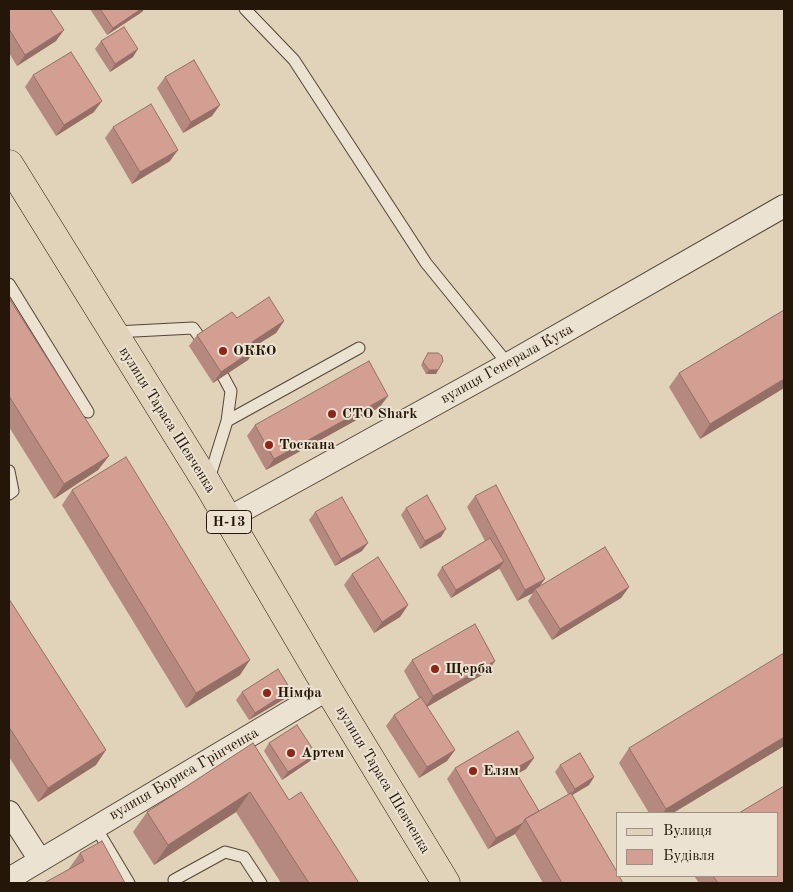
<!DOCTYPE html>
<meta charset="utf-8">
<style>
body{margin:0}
#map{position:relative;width:793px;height:892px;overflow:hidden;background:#e0d3ba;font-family:"Old Standard TT",serif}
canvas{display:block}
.frame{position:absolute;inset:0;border:10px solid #241608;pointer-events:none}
.legend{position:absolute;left:616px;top:812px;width:162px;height:65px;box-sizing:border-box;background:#ebe2d2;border:1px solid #9b9081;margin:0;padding:6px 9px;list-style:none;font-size:15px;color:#241608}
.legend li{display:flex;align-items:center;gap:10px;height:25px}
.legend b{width:25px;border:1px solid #9b9081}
</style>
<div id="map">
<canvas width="793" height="892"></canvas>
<div class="frame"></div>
<ul class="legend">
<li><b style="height:6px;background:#e0d3ba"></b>Вулиця</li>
<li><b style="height:14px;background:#d39f92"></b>Будівля</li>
</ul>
</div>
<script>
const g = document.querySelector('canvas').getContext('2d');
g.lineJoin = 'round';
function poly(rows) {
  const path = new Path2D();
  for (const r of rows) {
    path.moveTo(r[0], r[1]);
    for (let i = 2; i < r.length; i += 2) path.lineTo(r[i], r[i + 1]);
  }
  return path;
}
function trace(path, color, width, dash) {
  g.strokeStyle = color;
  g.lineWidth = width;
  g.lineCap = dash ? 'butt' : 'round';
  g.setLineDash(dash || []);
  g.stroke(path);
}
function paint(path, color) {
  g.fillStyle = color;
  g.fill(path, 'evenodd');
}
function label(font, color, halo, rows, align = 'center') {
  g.font = font + ' "Old Standard TT",serif';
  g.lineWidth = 4;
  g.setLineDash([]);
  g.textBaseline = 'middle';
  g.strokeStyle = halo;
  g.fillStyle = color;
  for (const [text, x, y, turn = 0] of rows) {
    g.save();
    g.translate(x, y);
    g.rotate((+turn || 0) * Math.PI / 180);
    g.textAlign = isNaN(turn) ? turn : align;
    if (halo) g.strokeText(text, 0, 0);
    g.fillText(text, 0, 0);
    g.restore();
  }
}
const service = poly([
 [245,9,294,60,426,263,508,364],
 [9,284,88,412],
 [115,332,193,328,201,339],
 [227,421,359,348],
 [9,471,13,491,9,494],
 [209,479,227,421,231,391,223,376],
 [95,826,129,883],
 [174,880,225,852,244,857,261,883]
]);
const minor = poly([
 [227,519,508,364,784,206],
 [9,812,40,860],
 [9,879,328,689]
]);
const primary = poly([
 [9,164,207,483,328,689,446,883]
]);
trace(service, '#534534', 13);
trace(minor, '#534534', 24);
trace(primary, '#241608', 29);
trace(service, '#ebe2d2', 11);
trace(minor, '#ebe2d2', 22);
trace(primary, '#e0d3ba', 28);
paint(poly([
 [9,9,56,41,17,66,9,53],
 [90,9,144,9,142,12,107,35],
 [101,41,133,57,110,72,95,49],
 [33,75,94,112,56,136,25,87],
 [165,77,212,116,183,133,157,88],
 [113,127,170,161,132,184,105,138],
 [9,298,109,456,98,470,54,499,9,427],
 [784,310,784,388,700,439,669,387,679,373],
 [237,318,284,321,276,333,255,346,248,360,213,383,189,346,197,335],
 [428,353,438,370,436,374,426,374,421,365],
 [380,407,266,470,247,436,255,425],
 [72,490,240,675,186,708,62,505],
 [475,496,540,586,629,587,621,598,552,640,528,601,533,593,517,601,499,568,451,598,437,575,442,567,485,541,467,507],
 [406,508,441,537,420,549,401,515],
 [315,512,362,551,335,566,309,520],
 [352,574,408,605,400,617,374,633,344,585],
 [9,599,96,765,38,802,9,757],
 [412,660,495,661,487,672,427,707,455,750,447,761,419,778,386,726,394,715,419,698,404,671],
 [291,690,286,698,249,720,236,700,242,692],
 [253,743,289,800,359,883,281,883,236,812,154,865,133,832,147,812],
 [269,743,316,754,310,761,282,780,264,751],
 [784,746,673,813,649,813,619,763,629,748],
 [534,758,526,769,517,774,539,811,568,794,555,772,560,765,594,777,589,785,572,795,623,883,543,883,515,834,488,849,447,779,455,768],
 [80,853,125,883,68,870],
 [694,876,777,876,784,883,699,883]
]), '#b5897e');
paint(poly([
 [141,9,144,9,142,12,107,35,113,28],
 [64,30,56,41,17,66,25,55],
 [138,49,133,57,110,72,115,64],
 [102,101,94,112,56,136,64,125],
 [220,105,212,116,183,133,191,122],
 [178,150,170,161,132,184,140,172],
 [284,321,276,333,244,353,252,342],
 [256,348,248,360,213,383,221,372],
 [429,370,438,370,436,374,426,374],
 [784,379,784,388,700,439,710,424],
 [388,396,380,407,266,470,274,459],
 [109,456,98,470,54,499,64,484],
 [446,529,441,537,420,549,425,541],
 [368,543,362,551,335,566,341,559],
 [504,561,499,569,451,598,456,590],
 [545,579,537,590,535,589,533,593,517,601,525,590],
 [629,587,621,598,552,640,560,629],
 [408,605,400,617,374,633,382,622],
 [250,660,240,675,186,708,196,693],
 [495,661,487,672,425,708,433,696],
 [291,690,286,698,249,720,255,713],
 [784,737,784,746,673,813,663,813,666,809],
 [106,750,96,765,38,802,48,788],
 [455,750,447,761,419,778,427,767],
 [316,754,310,761,282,780,288,772],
 [534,758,526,769,506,780,514,769],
 [594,777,589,785,569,797,575,789],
 [250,792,236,812,154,865,168,845],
 [523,823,515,834,488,849,496,838]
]), '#946f66');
const building = poly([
 [9,9,50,9,64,30,25,55,9,29,9,9],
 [100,9,141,9,113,28,100,9],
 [124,27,138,49,115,64,101,41,124,27],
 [71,52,102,101,64,125,33,75,71,52],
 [194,60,220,105,191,122,165,77,194,60],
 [151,104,178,150,140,172,113,127,151,104],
 [269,297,284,321,252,342,256,348,221,372,197,335,232,312,237,318,269,297],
 [9,298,109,456,64,484,9,396,9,298],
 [784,310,784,379,710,424,679,373,784,310],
 [428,353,438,353,442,356,443,361,438,370,429,370,423,362,428,353],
 [369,361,388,396,274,459,255,425,369,361],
 [126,457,250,660,196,693,72,490,126,457],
 [496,485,545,579,525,590,475,496,496,485],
 [427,495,446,529,425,541,406,508,427,495],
 [342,497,368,543,341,559,315,512,342,497],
 [490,538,504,561,456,590,442,567,490,538],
 [605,547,629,587,560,629,535,589,605,547],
 [378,557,408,605,382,622,352,574,378,557],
 [9,599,106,750,48,788,9,727,9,599],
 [475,624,495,661,433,696,412,660,475,624],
 [784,653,784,737,666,809,629,748,784,653],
 [278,669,291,690,255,713,242,692,278,669],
 [421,697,455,750,427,767,394,715,421,697],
 [297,725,316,754,288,772,269,743,297,725],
 [518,731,534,758,514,769,539,811,525,819,523,823,496,838,455,768,518,731],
 [253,743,289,800,301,792,359,883,309,883,250,792,168,845,147,812,253,743],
 [580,753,594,777,575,789,560,765,580,753],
 [784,786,784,883,718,883,713,876,777,876,777,813,739,813,784,786],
 [571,793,617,872,617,876,619,876,623,883,562,883,525,819,571,793],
 [102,841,125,883,44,883,84,861,80,853,102,841]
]);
paint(building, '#d39f92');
trace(building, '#946f66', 1);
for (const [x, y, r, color] of [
 [223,351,5,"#8f2418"],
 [332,414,5,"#8f2418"],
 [269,445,5,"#8f2418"],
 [435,669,5,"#8f2418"],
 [267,693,5,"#8f2418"],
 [291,753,5,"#8f2418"],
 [473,771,5,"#8f2418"]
]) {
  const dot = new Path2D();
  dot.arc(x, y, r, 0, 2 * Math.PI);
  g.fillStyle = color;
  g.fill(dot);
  trace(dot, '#ebe2d2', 2);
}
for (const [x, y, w] of [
 [229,522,45]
]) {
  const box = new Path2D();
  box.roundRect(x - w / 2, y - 11.5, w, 23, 4);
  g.fillStyle = '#ebe2d2';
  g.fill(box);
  trace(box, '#241608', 1);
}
label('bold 14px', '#241608', null, [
 ["Н-13",229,522]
]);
label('bold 15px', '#241608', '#ebe2d2', [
 ["ОККО",233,351],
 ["СТО Shark",342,414],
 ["Тоскана",279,445],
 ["Щерба",445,669],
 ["Німфа",277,693],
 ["Артем",301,753],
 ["Елям",483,771]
], 'left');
label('15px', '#241608', '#ebe2d2', [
 ["вулиця Генерала Кука",507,364,-29],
 ["вулиця Тараса Шевченка",167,420,58],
 ["вулиця Бориса Грінченка",184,774,-30],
 ["вулиця Тараса Шевченка",383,780,59]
]);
</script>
